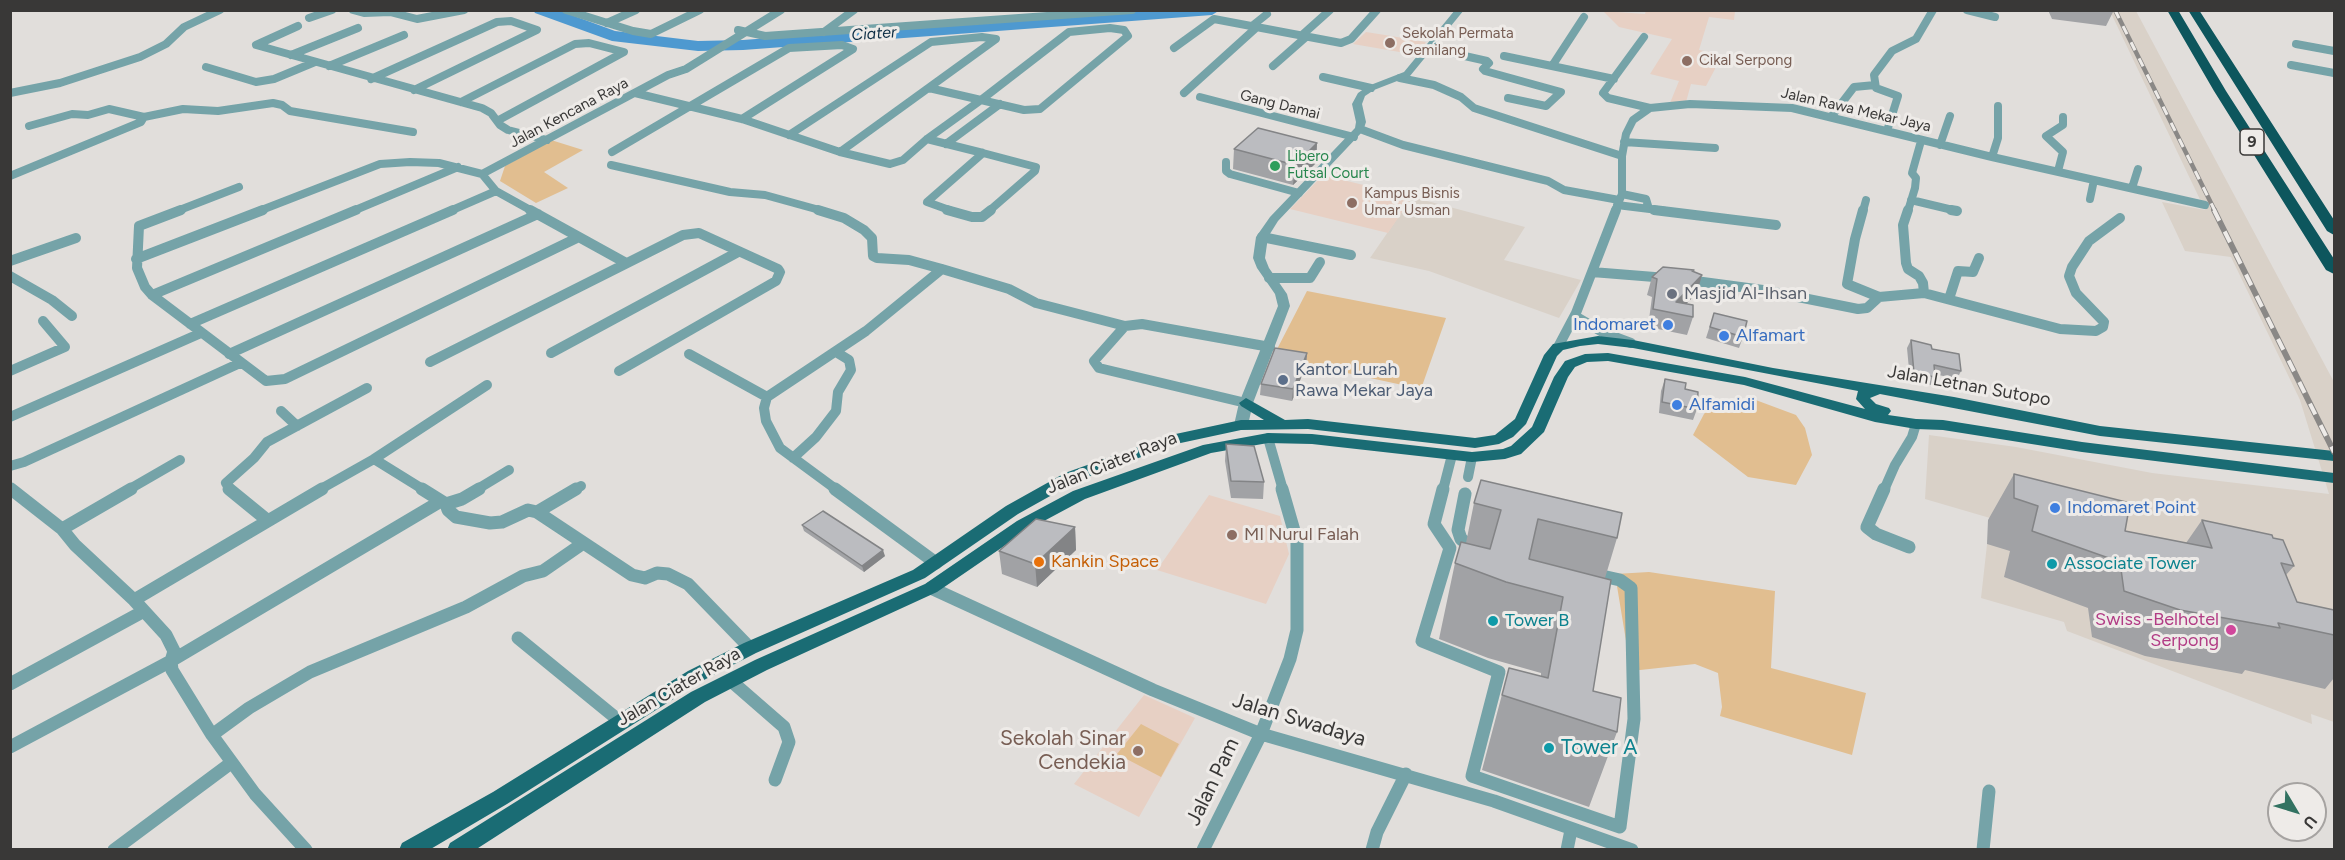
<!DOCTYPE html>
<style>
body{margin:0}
#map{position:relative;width:2345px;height:860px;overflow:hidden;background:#e1dedb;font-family:Figtree,sans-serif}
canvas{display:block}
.frame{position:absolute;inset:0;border:12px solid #393837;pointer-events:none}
.north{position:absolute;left:2267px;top:782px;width:60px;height:60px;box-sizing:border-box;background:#eeebe8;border:2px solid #a6a3a1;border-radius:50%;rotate:128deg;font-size:16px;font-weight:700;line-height:24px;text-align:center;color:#393837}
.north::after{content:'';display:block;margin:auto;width:21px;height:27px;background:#327261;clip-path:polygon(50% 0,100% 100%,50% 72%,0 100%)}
</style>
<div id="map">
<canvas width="2345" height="860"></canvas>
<div class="frame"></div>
<div class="north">U</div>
</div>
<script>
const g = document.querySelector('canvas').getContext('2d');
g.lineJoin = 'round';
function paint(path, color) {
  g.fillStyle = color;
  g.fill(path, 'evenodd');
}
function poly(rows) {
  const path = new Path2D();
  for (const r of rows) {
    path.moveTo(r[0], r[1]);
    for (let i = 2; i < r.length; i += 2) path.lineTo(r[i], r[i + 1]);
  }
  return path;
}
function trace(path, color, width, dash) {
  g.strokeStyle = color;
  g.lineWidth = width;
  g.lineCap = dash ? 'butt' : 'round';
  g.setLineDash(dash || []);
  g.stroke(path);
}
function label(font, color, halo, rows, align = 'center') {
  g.font = font + ' Figtree,sans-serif';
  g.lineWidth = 6;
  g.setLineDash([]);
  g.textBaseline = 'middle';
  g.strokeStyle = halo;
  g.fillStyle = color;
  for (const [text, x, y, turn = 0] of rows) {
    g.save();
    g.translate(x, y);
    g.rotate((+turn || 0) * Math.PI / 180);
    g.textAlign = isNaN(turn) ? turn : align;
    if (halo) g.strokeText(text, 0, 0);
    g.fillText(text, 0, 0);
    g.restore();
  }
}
paint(poly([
 [2110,11,2136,11,2334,382,2334,722,2311,714,2312,724,2067,631,2064,622,1981,598,1990,518,1925,499,1929,435,2016,447,2152,473,2329,494,2300,400,2231,257,2185,251,2162,202,2205,210],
 [1412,197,1525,227,1504,260,1581,280,1559,318,1429,271,1370,258]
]), '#d9d1c8');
paint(poly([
 [1646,10,1735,11,1734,20,1709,17,1699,50,1715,53,1715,69,1706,86,1691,84,1686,102,1670,103,1679,81,1650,74,1672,39,1619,27,1603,11,1645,14],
 [1366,32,1385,35,1426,42,1417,55,1353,44],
 [1323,175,1412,197,1388,233,1290,209],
 [1209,495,1280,516,1289,554,1266,604,1157,570],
 [1144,695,1195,718,1139,817,1074,784]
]), '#e7d0c4');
paint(poly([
 [551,140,583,150,544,172,568,188,536,203,500,181,505,166],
 [1307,291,1446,318,1421,389,1273,357],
 [1753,399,1796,415,1805,428,1812,455,1796,485,1748,477,1693,435,1704,414,1716,400],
 [1649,572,1775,591,1771,668,1866,693,1852,755,1720,716,1722,707,1718,673,1695,664,1631,671,1615,574],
 [1141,724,1179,744,1161,777,1117,754]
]), '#e1be90');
paint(poly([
 [533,10,558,10,615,31,698,41,743,40,1139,10,1220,10,1212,15,743,50,698,51,612,41,535,13,533,10]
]), '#4e99d0');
trace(poly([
 [353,10,364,13,390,12,417,19,464,10],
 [566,10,633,31,651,34,700,10],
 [1967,10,1995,17],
 [309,18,332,10],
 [607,23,636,10],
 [298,26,256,45,482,108,491,113,500,125,508,130,547,140],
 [1252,26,1267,14],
 [1110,28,1124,30,1128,36,1040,109,1024,110,981,100,1069,32,1110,28],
 [738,30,765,36,1132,10],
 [824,32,854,10],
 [1301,36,1330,10],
 [1644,37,1603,93,1608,98,1650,108],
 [2296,44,2334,51],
 [1174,48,1214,19,1341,43,1351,39,1377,10],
 [1429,48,1487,61,1489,63,1483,69,1485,71,1561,92,1546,106,1508,98],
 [291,55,358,28],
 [1504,56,1614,79],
 [2291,65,2334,73],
 [329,66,404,35],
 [1273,66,1306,37],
 [1552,66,1584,17],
 [206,67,256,82,274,79,315,62],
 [1323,77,1371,88],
 [1400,78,1434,85,1461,97,1474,108,1622,156],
 [371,79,497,22,511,21,537,30,414,90],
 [929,88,981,100],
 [10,93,60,83,140,57,166,44,184,27,220,10],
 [635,93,742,119,840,152,890,164,903,160,927,139,981,100],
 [1184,93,1257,27],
 [1200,97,1354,137],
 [461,102,575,44,589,43,624,52,497,121],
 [144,117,183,109,218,111,273,103,282,105,290,111,413,132],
 [1831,117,1854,87,1875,85],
 [1360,129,1403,145,1548,181,1564,190,1619,200],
 [1887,131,1898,96,1876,88,1874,75,1892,51,1916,39,1933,10],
 [789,135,931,42,982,37,996,39,840,152],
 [927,139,983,153],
 [1624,142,1715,148],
 [946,144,1000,104],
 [1940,145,1950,116],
 [612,152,789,48,842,45,853,49,742,119],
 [983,153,1036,167,1035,171,989,211],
 [1992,157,1998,138,1998,106],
 [1226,162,1226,171,1230,174,1299,193],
 [611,165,730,192,765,195,823,211],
 [2058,171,2063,152,2046,136,2063,125,2063,117],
 [482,174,668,75,686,69,781,10],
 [10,176,141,122,144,117,109,109,88,115,72,114,29,126],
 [2132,188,2138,169],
 [1622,194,1646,199,1649,209],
 [2090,199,2094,180],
 [1911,200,1957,211],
 [1617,205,1666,211],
 [177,211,239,187],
 [259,211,380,164,410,162,439,163,482,174,496,191,532,211],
 [353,211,458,167],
 [450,211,496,191],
 [952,211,927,202,983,153],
 [1615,211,1622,194,1622,156,1626,134,1633,120,1650,108,1690,104,1792,108,1992,157,2205,205],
 [1863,211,1866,200],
 [1908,211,1915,188,1916,178,1912,173,1921,141]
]), '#75a3a8', 8);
trace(poly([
 [181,210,139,226,137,268,145,287,152,295,266,381,285,379,579,237],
 [530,210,626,263],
 [818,210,844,218,864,230,872,238,873,256,877,258,909,260,942,269,1009,289,1036,303,1125,326,1094,361,1099,368,1246,403],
 [947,210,972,217,982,217,991,210],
 [1654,210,1776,225],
 [1863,210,1855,239,1847,284,1879,297],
 [1908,210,1903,225,1906,263,1908,269,1919,276,1923,283,1924,293],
 [1951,210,1957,211],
 [1262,237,1351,255],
 [136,259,263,210],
 [10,261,76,238],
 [1592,272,1667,278],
 [10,276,52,300,72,316],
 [1269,278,1310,278,1320,262],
 [1688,280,1763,290,1858,309,1867,308,1879,297,1924,293,2060,329,2096,331,2103,327,2104,322,2076,293,2069,276,2072,267,2089,241,2120,218],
 [152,295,356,210],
 [1949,299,1958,271,1973,272,1979,258],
 [1575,316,1604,333,1631,343],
 [190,324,453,210],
 [1125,326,1142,324,1270,347],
 [1558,347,1576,313,1616,210],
 [551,353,738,252],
 [229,354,538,214],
 [689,354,767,397],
 [430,362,683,235,699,233,778,269,780,272,776,281,619,371],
 [10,371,65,347,43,321],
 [281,411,297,426],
 [10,417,201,333],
 [1268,438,1283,490],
 [793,458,816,437,836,411,838,392,851,370,849,360,836,352],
 [374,459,487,385],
 [10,466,24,462,240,363],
 [1468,477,1472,457],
 [10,488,13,490],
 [128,490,180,460],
 [231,490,226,483,254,458,267,442,367,388],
 [319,490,374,459,424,490],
 [476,490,509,470],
 [574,490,581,486],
 [837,490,780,448,766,421,764,408,767,397,866,331,942,269],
 [1443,490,1452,455],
 [1884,490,1895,465,1912,437,1916,424]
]), '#75a3a8', 10);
trace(poly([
 [11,489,62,529,75,545,134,600,166,635,174,651,171,661,172,670,212,735,255,794,306,850],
 [229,489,267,520],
 [422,489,446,504,462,499,479,489],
 [835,489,936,563],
 [1443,489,1434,524,1450,548,1422,641,1499,672,1472,776,1620,827,1634,719,1631,588,1620,580,1593,574],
 [1884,489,1867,527,1876,534,1909,547],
 [1465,494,1458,530,1461,539,1469,545,1478,547],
 [446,504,448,510,456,517,490,523,502,522,528,510,537,512,576,489],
 [537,512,632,575,645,578,657,573,668,574,688,584,750,648],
 [62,529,131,489],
 [931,588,1153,690,1261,734,1494,801,1632,850],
 [134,600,322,489],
 [518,638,622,723],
 [730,680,784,727,789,742,775,780],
 [10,684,144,611],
 [212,735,249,708,310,672,466,607,523,576,543,571,582,544],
 [10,747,171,661,441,501],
 [114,850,231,763],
 [1203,850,1261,734,1290,659,1297,630,1297,541,1282,489],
 [1372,850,1377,832,1406,774],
 [1567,850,1571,830],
 [1983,850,1989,791]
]), '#75a3a8', 13);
paint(poly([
 [1455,10,1464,10,1410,76,1374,90,1365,96,1362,104,1366,122,1363,131,1278,221,1268,237,1265,258,1269,268,1287,294,1290,306,1253,403,1248,425,1246,428,1236,428,1234,425,1239,403,1278,306,1275,294,1257,268,1253,258,1256,237,1270,217,1355,128,1356,122,1352,104,1358,93,1368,86,1404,72,1455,10]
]), '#75a3a8');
paint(poly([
 [1598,336,1633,340,1773,368,1954,397,2100,426,2334,451,2334,461,2100,436,1880,394,1870,398,1876,404,1889,408,1891,411,1888,415,1916,419,1943,420,2082,442,2334,473,2334,483,2082,452,1943,430,1916,429,1875,422,1744,385,1608,361,1587,362,1575,367,1568,377,1544,432,1521,454,1505,459,1472,462,1312,444,1268,443,1211,453,1085,499,1029,529,937,592,767,670,705,702,475,850,447,850,450,843,691,692,755,660,925,584,1017,521,1073,491,1203,445,1268,433,1312,434,1472,452,1503,449,1511,446,1532,427,1554,377,1565,361,1585,354,1608,353,1745,377,1865,409,1856,399,1858,391,1633,348,1598,344,1580,346,1563,350,1557,356,1526,424,1513,437,1499,444,1475,448,1308,429,1241,430,1176,444,1077,481,1018,514,925,578,756,653,702,681,507,804,429,850,399,850,402,843,493,792,688,671,744,643,913,570,1006,506,1065,473,1171,435,1241,420,1264,420,1241,406,1239,403,1246,398,1285,420,1308,419,1475,438,1495,435,1515,419,1544,355,1553,344,1598,336]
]), '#1a6c74');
paint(poly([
 [2167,10,2178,10,2226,91,2334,259,2334,274,2326,270,2214,91,2167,10],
 [2188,10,2199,10,2334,220,2334,235,2327,231,2188,10]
]), '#0d565d');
const railFar1 = poly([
 [2115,10,2215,211]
]);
const rail = poly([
 [2214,210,2334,452]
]);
trace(railFar1, '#8a8886', 4.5);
trace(rail, '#8a8886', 6);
trace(railFar1, '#eeebe8', 3, [9]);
trace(rail, '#eeebe8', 4, [12]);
paint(poly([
 [2048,10,2112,10,2113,12,2106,26,2052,19],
 [1317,143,1316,163,1293,185,1233,169,1234,149],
 [1693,272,1697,293,1686,304,1693,317,1687,335,1648,327,1652,297,1647,295,1652,277],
 [1714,313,1743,337,1739,348,1706,338],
 [1911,340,1932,349,1961,371,1957,379,1934,374,1935,377,1931,385,1910,380,1907,348],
 [1307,353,1306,365,1292,401,1260,395,1261,384],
 [1665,379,1685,389,1697,409,1693,420,1659,413,1661,391],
 [1226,444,1264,482,1263,499,1231,498,1225,461],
 [2014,474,2125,531,2186,543,2202,520,2273,538,2294,566,2286,575,2297,602,2334,610,2334,678,2325,689,2245,670,2242,674,2145,656,2092,637,2088,608,2004,577,2010,551,1987,544,1988,520],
 [1474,503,1617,538,1605,578,1593,691,1617,732,1589,807,1482,770,1509,668,1541,677,1541,673,1488,658,1439,639,1455,563,1466,543],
 [802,525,885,556,864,572,804,531],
 [1075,527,1076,550,1037,587,1002,574,999,551]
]), '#a1a2a5');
paint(poly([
 [1317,143,1316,163,1293,185,1295,165],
 [1702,275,1697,293,1676,314,1676,302],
 [1307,353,1306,365,1292,401,1293,389],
 [1075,527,1076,550,1037,587,1035,564],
 [883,550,885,556,864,572,862,566]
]), '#838486');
const building = poly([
 [1258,128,1317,143,1295,165,1234,149,1258,128],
 [1663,267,1694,270,1692,271,1702,275,1676,302,1693,305,1693,317,1653,309,1657,279,1652,277,1663,267],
 [1714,313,1747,321,1743,337,1710,327,1714,313],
 [1911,340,1931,345,1932,349,1959,354,1961,371,1934,365,1935,377,1914,373,1911,340],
 [1275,348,1307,353,1293,389,1261,384,1275,348],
 [1665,379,1686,383,1685,389,1698,392,1697,409,1662,402,1665,379],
 [1226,444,1254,446,1264,482,1231,481,1226,444],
 [2014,474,2130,503,2125,531,2212,548,2202,520,2272,535,2273,538,2283,540,2294,566,2281,563,2297,602,2334,610,2334,635,2278,623,2280,628,2180,610,2124,591,2120,562,2032,531,2038,506,2014,498,2014,474],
 [1481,480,1622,513,1617,538,1538,519,1529,559,1611,580,1593,691,1621,698,1617,732,1502,695,1509,668,1548,678,1563,597,1506,582,1455,563,1461,542,1490,549,1501,510,1474,503,1481,480],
 [823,511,883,550,862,566,802,525,823,511],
 [1036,519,1075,527,1035,564,999,551,1036,519]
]);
paint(building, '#bbbcc0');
trace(building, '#838486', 1.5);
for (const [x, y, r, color] of [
 [1390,43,6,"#8d6e63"],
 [1687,61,6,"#8d6e63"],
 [1275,166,6,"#2e9e5b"],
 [1352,203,6,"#8d6e63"],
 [1672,294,6,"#6b7280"],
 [1668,325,6,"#3f7fe0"],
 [1724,336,6,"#3f7fe0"],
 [1283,380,6,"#5c6f8a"],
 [1677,405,6,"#3f7fe0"],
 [2055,508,6,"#3f7fe0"],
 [1232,535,6,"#8d6e63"],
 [1039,562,6,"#e8710a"],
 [2052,564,6,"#0f9aa8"],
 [1493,621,6,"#0f9aa8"],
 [2231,630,6,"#d1479c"],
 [1549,748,6,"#0f9aa8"],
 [1138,751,6,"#8d6e63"]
]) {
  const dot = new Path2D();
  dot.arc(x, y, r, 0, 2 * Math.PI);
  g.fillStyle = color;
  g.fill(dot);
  trace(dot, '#eeebe8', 2);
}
label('15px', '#785e54', '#eeebe8', [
 ["Sekolah Permata",1402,34],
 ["Gemilang",1402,51],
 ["Cikal Serpong",1699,61],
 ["Kampus Bisnis",1364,194],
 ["Umar Usman",1364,211]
], 'left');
label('15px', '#393837', '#eeebe8', [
 ["Gang Damai",1280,105,14],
 ["Jalan Rawa Mekar Jaya",1856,110,13],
 ["Jalan Kencana Raya",569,113,-28]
]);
label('15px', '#27864d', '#eeebe8', [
 ["Libero",1287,157],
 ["Futsal Court",1287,174]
], 'left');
label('italic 16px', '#0d2e45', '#eeebe8', [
 ["Ciater",874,34,-4]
]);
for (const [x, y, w] of [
 [2252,142,24]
]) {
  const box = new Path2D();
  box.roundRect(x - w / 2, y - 13, w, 26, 4.5);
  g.fillStyle = '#eeebe8';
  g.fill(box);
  trace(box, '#393837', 1.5);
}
label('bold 16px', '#393837', null, [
 ["9",2252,142]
]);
label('18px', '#5b616d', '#eeebe8', [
 ["Masjid Al-Ihsan",1684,294]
], 'left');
label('18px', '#366cbe', '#eeebe8', [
 ["Indomaret",1656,325,"right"],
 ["Alfamart",1736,336],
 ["Alfamidi",1689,405],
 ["Indomaret Point",2067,508]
], 'left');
label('18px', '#4e5e75', '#eeebe8', [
 ["Kantor Lurah",1295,370],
 ["Rawa Mekar Jaya",1295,391]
], 'left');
label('18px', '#393837', '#eeebe8', [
 ["Jalan Letnan Sutopo",1969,386,10],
 ["Jalan Ciater Raya",1112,463,-22],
 ["Jalan Ciater Raya",679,687,-30]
]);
label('18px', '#785e54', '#eeebe8', [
 ["MI Nurul Falah",1244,535]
], 'left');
label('18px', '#c56008', '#eeebe8', [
 ["Kankin Space",1051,562]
], 'left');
label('18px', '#0d838f', '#eeebe8', [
 ["Associate Tower",2064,564],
 ["Tower B",1505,621]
], 'left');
label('18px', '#b23c85', '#eeebe8', [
 ["Swiss -Belhotel",2219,620],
 ["Serpong",2219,641]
], 'right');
label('21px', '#393837', '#eeebe8', [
 ["Jalan Swadaya",1299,720,17],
 ["Jalan Pam",1213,782,-64]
]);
label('21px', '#785e54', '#eeebe8', [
 ["Sekolah Sinar",1126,739],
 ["Cendekia",1126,763]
], 'right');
label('21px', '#0d838f', '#eeebe8', [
 ["Tower A",1561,748]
], 'left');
</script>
